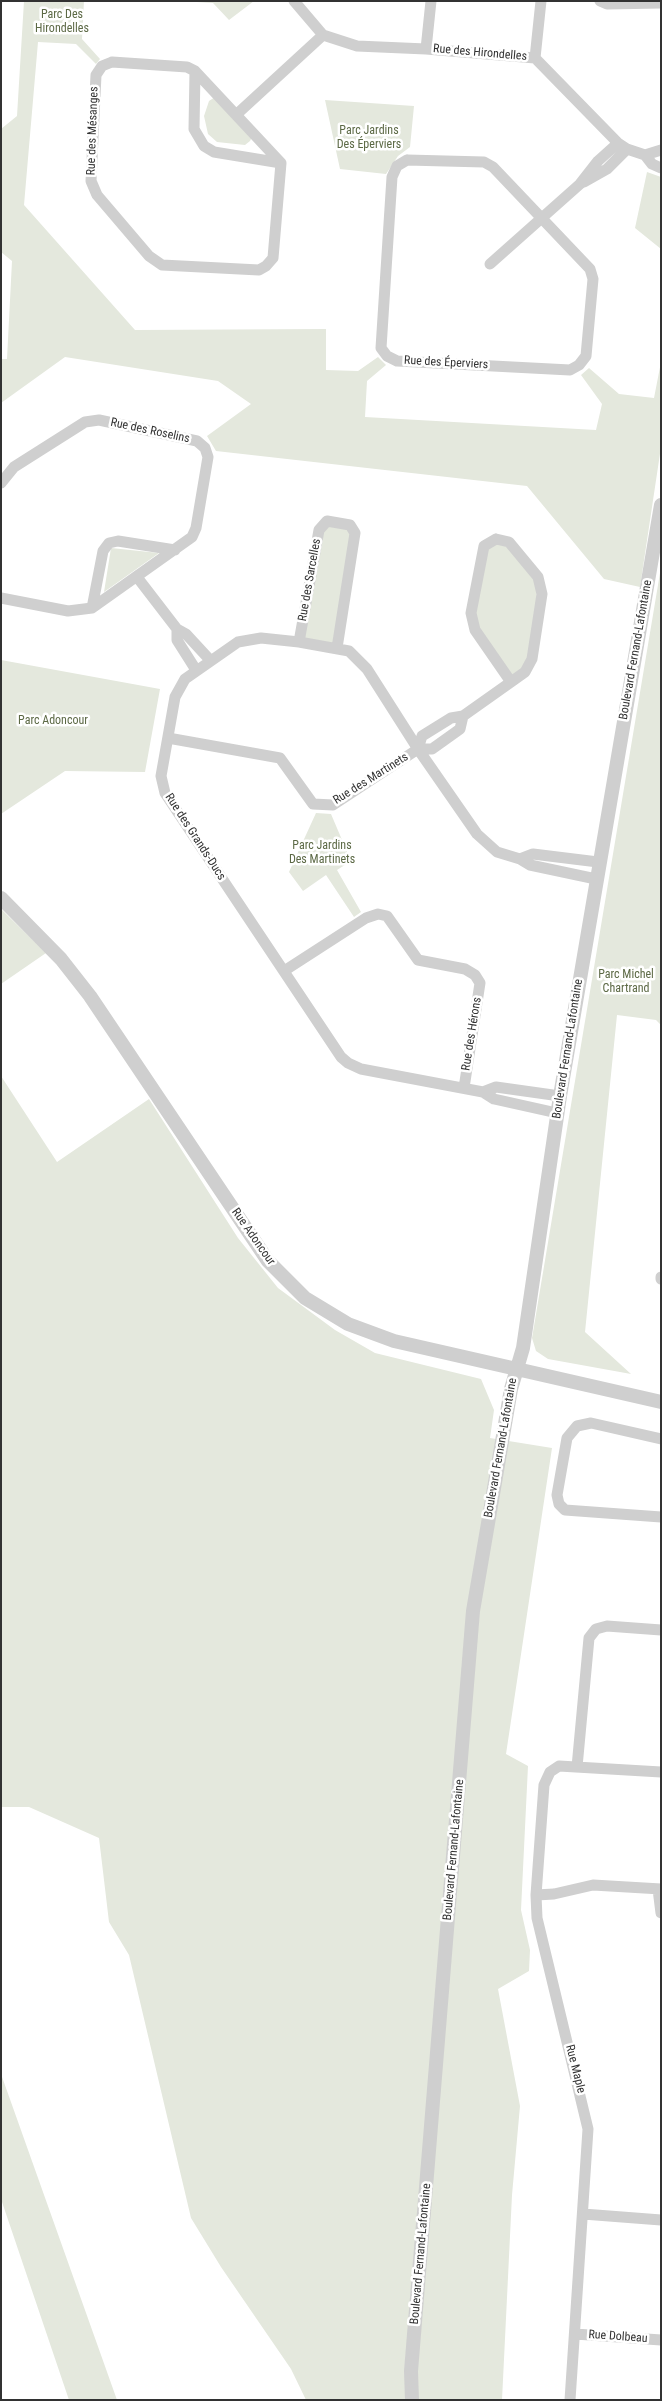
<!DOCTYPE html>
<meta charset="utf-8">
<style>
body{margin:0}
#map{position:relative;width:662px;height:2401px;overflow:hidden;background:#fff;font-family:"Roboto Condensed",sans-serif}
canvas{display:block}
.frame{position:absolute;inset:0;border:2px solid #323232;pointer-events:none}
</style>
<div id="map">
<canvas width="662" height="2401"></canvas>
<div class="frame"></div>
</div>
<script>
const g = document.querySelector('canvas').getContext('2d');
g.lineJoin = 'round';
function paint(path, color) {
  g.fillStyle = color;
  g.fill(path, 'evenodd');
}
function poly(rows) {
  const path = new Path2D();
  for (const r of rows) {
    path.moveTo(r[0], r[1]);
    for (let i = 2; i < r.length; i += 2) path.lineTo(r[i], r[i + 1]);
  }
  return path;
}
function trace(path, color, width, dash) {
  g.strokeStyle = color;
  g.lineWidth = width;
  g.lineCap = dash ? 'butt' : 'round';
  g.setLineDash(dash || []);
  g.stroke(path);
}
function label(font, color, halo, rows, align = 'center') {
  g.font = font + ' "Roboto Condensed",sans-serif';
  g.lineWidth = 5;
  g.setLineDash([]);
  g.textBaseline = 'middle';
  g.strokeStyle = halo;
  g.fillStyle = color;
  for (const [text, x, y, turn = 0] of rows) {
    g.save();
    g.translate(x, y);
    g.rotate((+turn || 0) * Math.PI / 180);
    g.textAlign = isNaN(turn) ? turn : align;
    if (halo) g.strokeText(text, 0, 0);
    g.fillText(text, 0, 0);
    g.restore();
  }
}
paint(poly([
 [24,1,84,1,82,39,100,59,96,64,76,44,38,42,24,205,135,330,326,329,326,370,358,371,378,357,386,365,367,381,365,417,596,430,602,404,581,375,589,368,619,394,654,398,661,362,661,447,640,587,604,579,527,486,216,451,207,436,251,404,218,381,65,357,1,403,1,359,7,359,12,261,1,252,1,129,17,116],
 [180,1,254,1,229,20,213,3],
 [215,97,253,135,250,141,245,145,217,142,208,134,204,116,209,101],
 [325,100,414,106,410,147,398,156,386,174,340,169],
 [647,172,661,177,661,249,635,228],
 [327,521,355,533,337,648,299,642,319,530],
 [509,542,538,577,532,659,511,682,471,613,484,546],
 [111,548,159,553,104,592],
 [661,567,661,1025,656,1020,617,1015,585,1332,631,1374,548,1359,536,1351,532,1338],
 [1,660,160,689,145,772,65,771,1,814],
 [316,813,331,814,351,861,337,870,361,912,354,917,326,875,303,891,289,872],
 [1,909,46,953,1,984],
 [1,1076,57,1162,149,1099,238,1238,278,1288,335,1330,375,1353,481,1379,494,1410,490,1438,552,1448,506,1754,528,1766,521,1910,530,1950,529,1971,498,1989,520,2106,512,2195,502,2400,306,2400,291,2369,221,2267,191,2218,129,1955,109,1922,99,1838,29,1807,1,1807],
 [1,2074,117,2400,69,2400,1,2199]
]), '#e4e8dd');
trace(poly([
 [294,1,323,35,357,46,426,49,535,58,618,143,627,149,645,155,652,164,661,168],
 [600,1,607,4,661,3],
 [426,49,431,1],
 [535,58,541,1],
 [112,62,187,67,195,71,281,163,273,258,266,266,259,270,162,265,149,256,97,195,91,181,96,75,102,66,112,62],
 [195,71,194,129,204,146,214,152,281,163],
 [237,114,323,35],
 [645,155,661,150],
 [407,160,484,162,493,167,590,269,593,279,586,356,579,365,570,370,397,361,387,356,381,348,392,177,397,166,407,160],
 [584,182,607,169,627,149],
 [490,264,580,184,598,161,618,143],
 [1,483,14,467,85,422,99,420,197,441,205,448,208,457,196,528,192,537,92,608,68,611,1,598],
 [496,539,509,542,538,577,542,594,532,659,525,672,511,682,475,630,471,613,484,546,496,539],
 [137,577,177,629],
 [92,608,103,551,109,543,118,541,175,550],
 [299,642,319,530,327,521,350,525,355,533,337,648],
 [196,670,177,640,177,629,186,634,210,660],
 [168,738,280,758,313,804,333,805,418,749,432,749,460,729,463,716],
 [418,749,422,736,451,718,463,716,511,682],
 [520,859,533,854,598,862],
 [284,971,366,918,378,914,387,916,418,960,465,969,475,975,480,983,464,1088],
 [483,1092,496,1087,560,1096],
 [557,1113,494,1099,483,1092,361,1069,348,1063,341,1057,165,793,161,776,175,697,185,679,238,642,261,638,299,642,349,651,367,669,418,749,477,834,497,852,520,859,530,865,596,879],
 [661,1277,661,1279],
 [661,1439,591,1423,577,1426,567,1438,557,1495,559,1504,565,1510,661,1517],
 [577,1767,589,1638,596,1629,607,1626,661,1630],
 [658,1889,661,1913],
 [536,1895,554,1894,593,1885,661,1889],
 [583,2214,661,2220],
 [575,2334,661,2340],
 [570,2400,588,2129,537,1918,536,1895,544,1785,550,1772,559,1766,661,1772]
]), '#cfcfcf', 11);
trace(poly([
 [1,898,61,959,90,996,268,1261,305,1298,348,1324,394,1341,661,1402],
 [412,2400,411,2371,473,1611,511,1389,523,1348,560,1096,661,505]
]), '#cfcfcf', 14);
label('12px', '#5c6945', '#fff', [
 ["Parc Des",62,15],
 ["Hirondelles",62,29],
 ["Parc Jardins",369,131],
 ["Des Éperviers",369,145],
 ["Parc Adoncour",53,721],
 ["Parc Jardins",322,846],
 ["Des Martinets",322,860],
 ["Parc Michel",626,975],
 ["Chartrand",626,989]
]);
label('12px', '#323232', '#fff', [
 ["Rue des Hirondelles",480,53,5],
 ["Rue des Mésanges",93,131,-88],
 ["Rue des Éperviers",446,363,3],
 ["Rue des Roselins",150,431,12],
 ["Rue des Sarcelles",310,580,-80],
 ["Boulevard Fernand-Lafontaine",636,650,-80],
 ["Rue des Martinets",371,779,-32],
 ["Rue des Grands-Ducs",195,837,57],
 ["Rue des Hérons",472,1034,-81],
 ["Boulevard Fernand-Lafontaine",568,1049,-81],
 ["Rue Adoncour",253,1237,55],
 ["Boulevard Fernand-Lafontaine",501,1448,-80],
 ["Boulevard Fernand-Lafontaine",454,1850,-85],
 ["Rue Maple",575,2069,76],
 ["Boulevard Fernand-Lafontaine",421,2254,-85],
 ["Rue Dolbeau",618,2337,4]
]);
</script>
